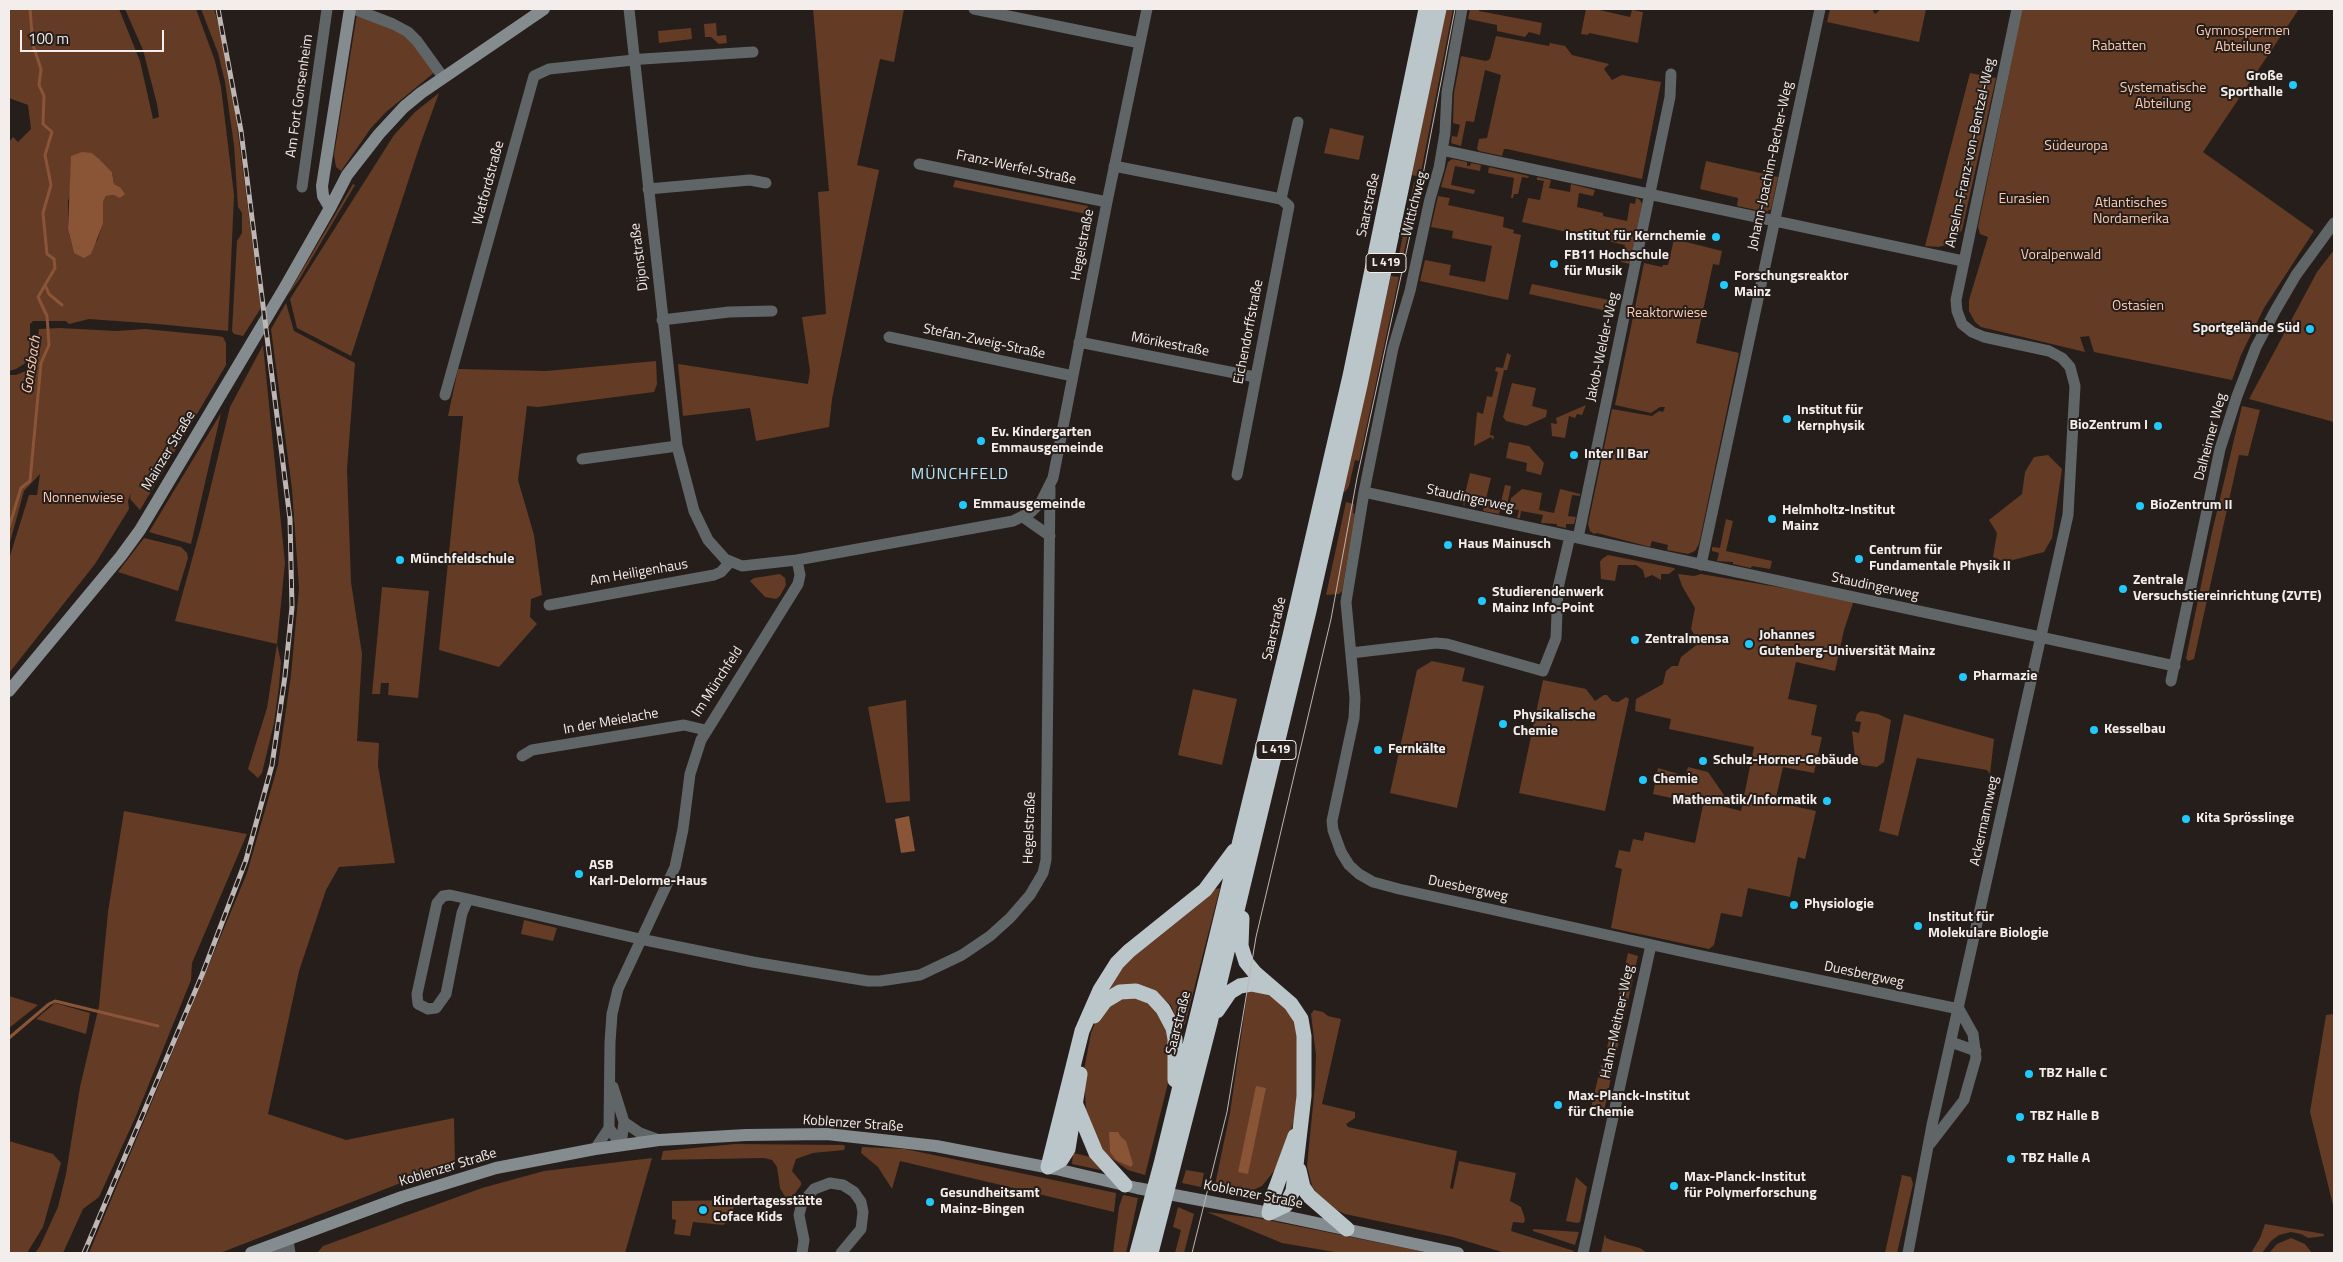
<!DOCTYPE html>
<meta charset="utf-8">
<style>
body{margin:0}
#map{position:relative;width:2343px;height:1262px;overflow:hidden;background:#261e1a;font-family:"Titillium Web",sans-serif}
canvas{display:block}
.frame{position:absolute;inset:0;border:10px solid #f3edeb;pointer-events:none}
.scale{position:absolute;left:20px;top:30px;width:144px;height:22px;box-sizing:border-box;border:2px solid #f3edeb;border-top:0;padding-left:6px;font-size:15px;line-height:18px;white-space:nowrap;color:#f3edeb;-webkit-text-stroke:4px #261e1a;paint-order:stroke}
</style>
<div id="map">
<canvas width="2343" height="1262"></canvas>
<div class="frame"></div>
<div class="scale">100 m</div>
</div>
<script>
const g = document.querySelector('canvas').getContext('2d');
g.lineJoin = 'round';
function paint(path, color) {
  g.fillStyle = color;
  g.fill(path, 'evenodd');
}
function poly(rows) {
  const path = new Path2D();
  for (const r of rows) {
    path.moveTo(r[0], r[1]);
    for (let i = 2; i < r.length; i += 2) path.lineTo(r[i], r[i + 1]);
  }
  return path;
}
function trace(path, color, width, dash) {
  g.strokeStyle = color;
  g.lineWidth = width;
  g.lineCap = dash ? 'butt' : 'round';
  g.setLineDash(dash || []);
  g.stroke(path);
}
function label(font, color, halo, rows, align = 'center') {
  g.font = font + ' "Titillium Web",sans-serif';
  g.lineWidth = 4;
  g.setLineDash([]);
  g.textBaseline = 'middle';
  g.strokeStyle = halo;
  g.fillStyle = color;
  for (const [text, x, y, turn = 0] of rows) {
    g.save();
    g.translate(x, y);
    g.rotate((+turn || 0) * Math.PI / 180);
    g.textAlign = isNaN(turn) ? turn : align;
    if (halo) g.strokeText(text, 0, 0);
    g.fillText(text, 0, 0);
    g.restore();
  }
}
paint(poly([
 [9,9,119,9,140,61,153,119,159,117,157,104,143,50,125,9,196,9,215,61,221,87,234,195,228,331,158,324,89,319,69,324,66,321,33,321,30,324,30,356,24,364,16,369,9,371,9,142,13,137,18,142,31,129,28,105,9,98],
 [92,153,112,172,114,184,120,187,114,195,106,196,103,202,103,224,97,241,74,253,68,229,68,201,71,191,70,174],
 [201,9,214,9,220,30,234,103,261,308,243,336,234,334,232,331,237,241,242,233,242,213,238,207,234,145,225,82,218,53],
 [813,9,904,9,894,62,880,59,857,165,879,170,832,399,829,427,756,441,750,408,683,416,678,364,808,384,810,371,802,317,826,314,818,192,829,191],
 [1446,9,1453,9,1420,177,1412,175],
 [1470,9,1479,9,1479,11,1542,23,1540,35,1529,32,1525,37,1497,31,1497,25,1468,19],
 [1586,9,1595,9,1630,17,1632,10,1643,12,1638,43,1589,33,1588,35,1581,34],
 [1830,9,1872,9,1875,14,1881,9,1926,9,1919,42,1827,22],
 [2022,9,2299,9,2203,152,2314,231,2264,308,2241,355,2232,380,2094,352,2089,336,2080,337,2085,352,1981,327,1975,322,1969,311,1969,300,1988,237,1980,234,1978,227],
 [357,14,401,31,412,40,435,72,386,112,371,128,341,171,336,167,334,155],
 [716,23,717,36,726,35,727,43,719,44,711,37,705,37,704,24],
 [691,28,692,39,659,43,658,31],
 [1496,36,1549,46,1550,43,1565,46,1572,55,1609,64,1604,69,1612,80,1622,75,1661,82,1642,179,1507,149,1504,149,1502,156,1479,151,1477,149,1479,139,1487,138,1501,75,1485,70,1474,122,1466,121,1461,146,1451,143,1452,136,1457,137,1460,125,1453,123,1454,93,1461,56,1486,61,1490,59],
 [1970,73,1996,78,1962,230,1949,244,1939,247,1925,246],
 [439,93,420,145,351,356,297,328,290,299,394,135,415,112],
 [1330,128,1364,136,1359,160,1324,153],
 [1452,159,1467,162,1467,166,1470,166,1471,163,1481,165,1480,171,1455,166,1451,185,1475,190,1474,194,1441,187,1448,162],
 [1706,161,1778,177,1771,209,1766,212,1737,206,1738,198,1700,189],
 [1489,167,1529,176,1528,178,1522,177,1518,194,1514,194,1513,198,1511,198,1514,178,1488,173],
 [1537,177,1551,180,1549,188,1570,192,1571,184,1595,190,1593,196,1579,193,1577,207,1603,213,1603,216,1627,221,1630,203,1635,204,1636,198,1640,200,1642,204,1630,264,1621,262,1625,245,1522,222,1528,198,1540,200,1544,181,1537,180],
 [955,180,1088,206,1086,214,953,187],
 [1414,182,1419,183,1400,270,1396,269],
 [353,184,355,185,299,280,287,296],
 [1438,196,1450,198,1448,205,1504,217,1503,227,1514,230,1513,233,1521,235,1508,300,1420,281,1425,260,1451,265,1449,275,1485,282,1492,246,1452,238,1453,231,1431,227],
 [1674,239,1722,251,1719,265,1713,264,1696,343,1739,353,1699,544,1695,551,1688,554,1667,550,1668,545,1652,541,1650,547,1597,533,1594,534,1590,531,1588,524,1612,409,1652,416,1659,411,1663,412,1665,407,1660,407,1651,413,1615,405,1644,263,1662,267,1663,265,1668,265],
 [2334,250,2334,422,2249,399,2317,272],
 [1391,276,1399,277,1359,461,1355,460,1349,486,1345,492,1343,491],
 [1532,284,1609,300,1607,311,1529,294],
 [286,303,294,331,355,363,347,469,351,582,362,654,357,741,379,743,378,766,395,863,339,867,326,890,299,971,268,1114,346,1140,454,1118,455,1162,220,1253,89,1253,247,873,278,765,291,675,299,588,292,489,271,329],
 [60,328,116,331,145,329,217,336,223,337,226,343,226,365,140,510,130,499,131,493,128,501,129,509,95,564,9,673,9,559,29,495,37,495,40,474,24,491,9,546,9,375,16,375,28,370,36,352,39,329],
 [263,345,285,563,277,644,281,662,279,686,274,723,262,773,258,778,248,769,267,708,277,644,175,621,201,527,230,407],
 [1507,353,1511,355,1507,370,1504,370,1491,428,1490,435,1494,436,1493,440,1491,437,1474,446,1477,412,1483,414,1487,396,1492,397,1498,372,1495,371,1496,367,1503,368],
 [656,361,657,384,654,392,538,407,527,406,518,480,534,535,542,595,531,599,530,617,537,624,499,667,439,650,463,416,448,416,458,369,546,371],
 [1512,383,1536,388,1532,406,1547,410,1546,417,1526,426,1506,421,1503,417],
 [1586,405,1582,415,1577,414,1575,418,1569,416,1565,438,1552,436,1551,423,1557,424,1556,418],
 [2242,406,2260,410,2248,456,2239,455,2194,659,2188,661,2186,658,2212,532],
 [221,413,191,544,149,532],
 [1509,442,1529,446,1544,463,1541,475,1526,471,1527,463,1506,458],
 [2048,455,2062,469,2052,538,2044,552,2005,562,1993,557,1997,533,1989,520,2022,494,2025,472,2034,457],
 [1470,473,1491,478,1486,499,1501,502,1505,485,1511,486,1505,515,1505,507,1501,507,1499,514,1483,511,1485,503,1466,499,1464,507,1463,502],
 [1522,489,1542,493,1539,510,1554,513,1560,489,1580,494,1580,496,1572,495,1568,516,1576,517,1574,524,1566,524,1566,528,1557,526,1557,524,1541,523,1543,515,1521,511,1520,518,1517,518,1519,510,1512,509,1510,516,1507,516,1511,498],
 [1346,502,1354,504,1353,513,1355,514,1342,591,1339,594,1326,595],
 [1726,519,1733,521,1726,551,1772,561,1770,569,1752,566,1751,568,1733,564,1733,562,1717,561,1719,553,1712,551,1712,547,1720,548],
 [144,538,181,547,187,553,188,558,178,591,118,572],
 [1608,555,1674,568,1675,569,1669,574,1661,574,1661,580,1652,575,1645,578,1643,570,1636,565,1618,565,1615,581,1601,579,1600,562,1602,559],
 [780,574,785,578,786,585,780,596,776,599,765,597,750,581,754,578],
 [1678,574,1694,576,1701,574,1854,600,1844,630,1835,671,1796,662,1788,699,1817,705,1811,735,1822,737,1814,773,1783,767,1775,802,1816,811,1805,859,1798,857,1790,897,1748,888,1742,917,1721,913,1714,945,1709,949,1611,928,1622,869,1615,867,1619,850,1630,852,1633,839,1643,841,1645,832,1695,843,1703,805,1653,794,1658,768,1685,776,1688,767,1708,772,1724,795,1722,806,1741,811,1754,747,1669,729,1671,719,1635,711,1636,699,1663,684,1666,671,1672,666,1678,666,1681,657,1699,643,1691,629,1695,608,1682,586],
 [382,587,429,591,418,698,388,695,389,683,381,683,380,694,372,694],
 [1432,661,1465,668,1462,681,1484,686,1457,808,1390,793,1417,670],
 [1543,680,1586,689,1595,701,1604,695,1607,695,1612,701,1618,702,1626,697,1629,699,1605,811,1519,793],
 [1193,689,1237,699,1222,765,1178,755],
 [906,700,910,801,886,803,868,707],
 [1861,711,1878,714,1891,720,1884,762,1877,767,1862,765,1855,757,1852,731,1859,733,1861,722,1855,721,1857,714],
 [1904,714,1994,739,1990,774,1987,770,1917,758,1898,836,1879,831],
 [124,811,247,834,192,963,191,980,136,1116,99,1197,83,1209,63,1253,35,1253,40,1246,58,1207,66,1174,80,1087,99,1006,108,912],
 [1220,888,1185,1024,1180,1029,1171,1005,1161,997,1107,992,1119,971,1135,954,1212,890],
 [524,920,557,928,553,941,521,934],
 [1628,953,1638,956,1617,1050,1607,1048],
 [1248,988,1272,996,1282,1004,1295,1022,1299,1046,1296,1114,1287,1142,1278,1166,1262,1186,1244,1194,1219,1189,1215,1185,1230,1113],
 [9,996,38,1005,9,1028],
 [1121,997,1147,998,1168,1027,1169,1079,1145,1175,1128,1170,1104,1153,1094,1141,1086,1112,1084,1070,1091,1033,1097,1018],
 [55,1003,90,1013,86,1034,36,1019],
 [1314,1010,1323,1012,1328,1016,1341,1019,1322,1104,1355,1112,1355,1118,1346,1124,1348,1127,1457,1151,1450,1188,1453,1189,1459,1161,1516,1173,1510,1201,1521,1207,1525,1219,1524,1223,1513,1222,1511,1231,1574,1251,1573,1253,1505,1253,1453,1237,1345,1214,1334,1209,1317,1194,1312,1186,1307,1166,1315,1085,1316,1055,1311,1014],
 [2334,1014,2334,1209,2310,1112,2326,1015],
 [1601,1065,1613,1068,1604,1111,1591,1108],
 [9,1141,53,1154,61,1163,43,1227,27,1253,9,1253],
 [735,1144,844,1145,845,1147,844,1150,813,1153,796,1159,792,1171,801,1182,801,1185,791,1199,785,1197,780,1188,777,1167,772,1160,764,1158,661,1160,663,1151],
 [862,1147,905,1149,1116,1193,1114,1212,900,1161,892,1189,878,1167,861,1153],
 [1073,1153,1095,1158,1105,1171,1072,1164],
 [652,1158,625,1253,317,1253,323,1246,482,1188,544,1171],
 [1186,1170,1204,1173,1201,1187,1182,1183],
 [1902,1175,1911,1177,1913,1184,1897,1253,1885,1253],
 [1576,1177,1587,1187,1580,1222,1577,1223,1566,1221],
 [1123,1195,1138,1198,1134,1217,1126,1253,1113,1253,1119,1207],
 [736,1200,730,1220,723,1225,693,1222,690,1236,674,1234,676,1220,672,1219,672,1201],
 [1178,1207,1194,1214,1184,1253,1175,1253,1181,1230,1173,1227],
 [1207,1212,1257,1218,1430,1253,1340,1253,1282,1243],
 [2265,1224,2324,1234,2324,1236,2308,1238,2301,1234,2291,1232,2279,1235,2271,1241,2262,1253,2251,1253,2260,1238],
 [1533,1229,1579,1232,1575,1245,1533,1231],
 [1605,1234,1606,1238,1614,1241,1640,1248,1647,1253,1601,1253],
 [2291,1238,2305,1244,2312,1253,2269,1253,2277,1244]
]), '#643b25');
paint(poly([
 [82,152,92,153,99,159,112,172,114,184,120,187,125,194,120,198,114,195,106,196,103,202,103,224,91,254,84,258,74,253,68,229,71,156],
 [909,816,915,851,901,853,895,819],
 [1256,1086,1266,1088,1248,1174,1238,1172],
 [1109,1132,1118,1132,1121,1137,1126,1141,1133,1164,1131,1167,1116,1160,1110,1152]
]), '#8a5437');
trace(poly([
 [46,287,49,294,62,305],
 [9,527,21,488,30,481,41,363,49,345,47,316,38,297,55,268,54,259,47,254,43,213,51,185,45,155,52,132,43,124,44,96,39,85,41,69,33,45,30,9],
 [9,1038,49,1004,55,1001,158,1026]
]), '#8a5437', 3);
trace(poly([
 [354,9,393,24,408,32,417,41,443,77],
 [629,9,677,446,694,511,708,540,725,559,742,566,797,560,1013,521,1031,512,1041,502,1053,478,1107,202,1147,9],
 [974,9,1140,43],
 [1462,9,1447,92,1445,133,1439,168,1430,199,1410,291,1393,348,1364,492,1346,602,1355,698,1354,718,1332,821,1333,830,1341,852,1349,865,1359,874,1373,882,1399,889,1698,955,1959,1009],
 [1442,150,1963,261],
 [919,164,1107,202],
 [1114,166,1281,199,1289,206,1237,475],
 [302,187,327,9],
 [648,189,750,180,766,183],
 [1281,199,1298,122],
 [662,320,729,312,772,311],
 [889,337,1073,376],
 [1079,342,1255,377],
 [445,395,534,76,549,69,643,59,753,52],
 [582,459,677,446],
 [1364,492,2175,666],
 [1023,517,1050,536],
 [1578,538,1670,97,1671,74],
 [1701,565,1820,9],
 [549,605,714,575,721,572,730,562],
 [1351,653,1436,643,1447,644,1543,671,1556,638,1558,588,1570,536],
 [2171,681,2220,449,2237,396,2256,347,2275,311,2296,275,2334,223],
 [522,756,532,750,684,725,705,730],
 [468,899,462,913,446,994,436,1008,428,1009,418,1004,417,994,437,903,443,896,450,895,468,899,640,939,753,962,868,981,880,981,920,975,962,955,990,936,1010,918,1030,895,1043,873,1046,860,1050,488],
 [1951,1042,1976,1051],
 [613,1087,624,1122,621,1145],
 [624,1122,640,1133,659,1140],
 [1930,1144,1964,1100,1976,1058,1973,1034,1959,1009],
 [621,1145,609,1128,610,1042,612,1014,618,989,675,867,683,829,690,774,701,740,798,584,800,575,797,560],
 [595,1149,609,1128],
 [276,1253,288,1240,290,1253],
 [802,1253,804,1240,799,1215,802,1203,814,1189,830,1183,843,1185,854,1192,861,1202,863,1212,861,1229,841,1253],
 [1583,1253,1651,945],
 [1908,1253,1932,1125,2068,515,2075,386,2070,367,2062,358,2049,351,1984,337,1972,332,1962,324,1957,311,1956,300,2017,9]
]), '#606567', 11);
trace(poly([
 [330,208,323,196,322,186,350,9],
 [9,691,121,556,140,530,285,287,330,208,347,175,379,134,404,107,421,93,544,9],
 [251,1253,402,1197,496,1168,595,1149,659,1140,746,1135,827,1134,936,1146,1056,1169,1137,1188,1269,1213,1458,1253]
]), '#858c8f', 12);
trace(poly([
 [1242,918,1241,946,1246,962,1255,973,1291,1004,1301,1019,1304,1036,1304,1096,1293,1191,1286,1205,1269,1213],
 [1217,1011,1230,992,1240,986,1251,984,1271,988],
 [1094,1016,1105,1001,1120,992,1136,991,1152,997,1163,1009,1173,1028,1175,1039,1175,1080],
 [1076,1105,1096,1153,1125,1185],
 [1048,1167,1082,1031,1100,990,1117,963,1129,951,1205,890,1234,851],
 [1048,1167,1061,1160,1068,1149,1080,1074],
 [1299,1170,1303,1187,1309,1196,1347,1229],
 [1269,1213,1274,1193,1295,1136],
 [1137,1253,1161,1164,1289,640,1350,376,1426,9],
 [1151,1253,1210,1023,1309,611,1360,385,1439,9]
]), '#bbc6cb', 15);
trace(poly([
 [1192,1253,1227,1112,1256,937,1331,619,1357,478,1422,180,1455,9]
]), '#bdb6b4', 1);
const rail = poly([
 [84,1253,202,975,246,860,272,765,285,676,292,607,290,519,241,131,218,9]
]);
trace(rail, '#bdb6b4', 5);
trace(rail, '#261e1a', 3, [9]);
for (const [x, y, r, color] of [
 [2293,85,5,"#21c9fd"],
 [1716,237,5,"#21c9fd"],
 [1554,264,5,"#21c9fd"],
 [1724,285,5,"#21c9fd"],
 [2310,329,5,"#21c9fd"],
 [1787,419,5,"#21c9fd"],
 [2158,426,5,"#21c9fd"],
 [981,441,5,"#21c9fd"],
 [1574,455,5,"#21c9fd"],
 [963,505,5,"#21c9fd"],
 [2140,506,5,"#21c9fd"],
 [1772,519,5,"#21c9fd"],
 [1448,545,5,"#21c9fd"],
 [1859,559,5,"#21c9fd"],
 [400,560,5,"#21c9fd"],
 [2123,589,5,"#21c9fd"],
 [1482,601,5,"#21c9fd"],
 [1635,640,5,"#21c9fd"],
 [1749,644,5,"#21c9fd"],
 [1963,677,5,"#21c9fd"],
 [1503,724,5,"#21c9fd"],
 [2094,730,5,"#21c9fd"],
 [1378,750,5,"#21c9fd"],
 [1703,761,5,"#21c9fd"],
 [1643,780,5,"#21c9fd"],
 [1827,801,5,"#21c9fd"],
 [2186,819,5,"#21c9fd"],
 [579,874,5,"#21c9fd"],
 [1794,905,5,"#21c9fd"],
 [1918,926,5,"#21c9fd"],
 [2029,1074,5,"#21c9fd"],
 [1558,1105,5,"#21c9fd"],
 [2020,1117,5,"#21c9fd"],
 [2011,1159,5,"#21c9fd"],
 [1674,1186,5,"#21c9fd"],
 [930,1202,5,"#21c9fd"],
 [703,1210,5,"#21c9fd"]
]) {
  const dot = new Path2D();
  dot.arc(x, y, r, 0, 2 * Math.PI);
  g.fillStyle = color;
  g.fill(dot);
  trace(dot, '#261e1a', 2);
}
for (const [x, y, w] of [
 [1386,263,40],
 [1276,750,40]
]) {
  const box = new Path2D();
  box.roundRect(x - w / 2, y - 9.5, w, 19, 4);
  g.fillStyle = '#261e1a';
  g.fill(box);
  trace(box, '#f3edeb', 1);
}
label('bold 12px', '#f3edeb', null, [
 ["L 419",1386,263],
 ["L 419",1276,750]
]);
label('14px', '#fecbb1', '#261e1a', [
 ["Gymnospermen",2243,32],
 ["Abteilung",2243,48],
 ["Rabatten",2119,47],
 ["Systematische",2163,89],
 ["Abteilung",2163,105],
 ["Südeuropa",2076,147],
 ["Eurasien",2024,200],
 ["Atlantisches",2131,204],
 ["Nordamerika",2131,220],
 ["Voralpenwald",2061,256],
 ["Ostasien",2138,307],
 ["Reaktorwiese",1667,314],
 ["Nonnenwiese",83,499]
]);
label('bold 14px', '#f3edeb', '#261e1a', [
 ["Große",2283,77,"right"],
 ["Sporthalle",2283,93,"right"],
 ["Institut für Kernchemie",1706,237,"right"],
 ["FB11 Hochschule",1564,256],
 ["für Musik",1564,272],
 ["Forschungsreaktor",1734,277],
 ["Mainz",1734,293],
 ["Sportgelände Süd",2300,329,"right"],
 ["Institut für",1797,411],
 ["Kernphysik",1797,427],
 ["BioZentrum I",2148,426,"right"],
 ["Ev. Kindergarten",991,433],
 ["Emmausgemeinde",991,449],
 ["Inter II Bar",1584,455],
 ["Emmausgemeinde",973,505],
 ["BioZentrum II",2150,506],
 ["Helmholtz-Institut",1782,511],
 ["Mainz",1782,527],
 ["Haus Mainusch",1458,545],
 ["Centrum für",1869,551],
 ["Fundamentale Physik II",1869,567],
 ["Münchfeldschule",410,560],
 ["Zentrale",2133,581],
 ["Versuchstiereinrichtung (ZVTE)",2133,597],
 ["Studierendenwerk",1492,593],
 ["Mainz Info-Point",1492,609],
 ["Johannes",1759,636],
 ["Gutenberg-Universität Mainz",1759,652],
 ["Zentralmensa",1645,640],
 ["Pharmazie",1973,677],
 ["Physikalische",1513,716],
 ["Chemie",1513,732],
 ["Kesselbau",2104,730],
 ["Fernkälte",1388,750],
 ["Schulz-Horner-Gebäude",1713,761],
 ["Chemie",1653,780],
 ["Mathematik/Informatik",1817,801,"right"],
 ["Kita Sprösslinge",2196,819],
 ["ASB",589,866],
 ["Karl-Delorme-Haus",589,882],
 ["Physiologie",1804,905],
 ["Institut für",1928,918],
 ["Molekulare Biologie",1928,934],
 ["TBZ Halle C",2039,1074],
 ["Max-Planck-Institut",1568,1097],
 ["für Chemie",1568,1113],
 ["TBZ Halle B",2030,1117],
 ["TBZ Halle A",2021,1159],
 ["Max-Planck-Institut",1684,1178],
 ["für Polymerforschung",1684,1194],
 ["Gesundheitsamt",940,1194],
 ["Mainz-Bingen",940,1210],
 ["Kindertagesstätte",713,1202],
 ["Coface Kids",713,1218]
], 'left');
label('14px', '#f3edeb', '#261e1a', [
 ["Am Fort Gonsenheim",300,96,-82],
 ["Anselm-Franz-von-Bentzel-Weg",1971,153,-78],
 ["Johann-Joachim-Becher-Weg",1771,166,-78],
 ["Franz-Werfel-Straße",1016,168,12],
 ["Watfordstraße",489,183,-75],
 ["Wittichweg",1415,204,-76],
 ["Saarstraße",1369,205,-78],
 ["Hegelstraße",1083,245,-79],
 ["Dijonstraße",640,257,-97],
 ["Eichendorffstraße",1249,332,-79],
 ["Stefan-Zweig-Straße",984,342,12],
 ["Mörikestraße",1170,345,11],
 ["Jakob-Welder-Weg",1603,347,-78],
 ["Dalheimer Weg",2211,437,-75],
 ["Mainzer Straße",169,451,-59],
 ["Staudingerweg",1470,499,12],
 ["Am Heiligenhaus",639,573,-10],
 ["Staudingerweg",1875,587,12],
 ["Saarstraße",1275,629,-77],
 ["Im Münchfeld",718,682,-57],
 ["In der Meielache",611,722,-10],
 ["Ackermannweg",1985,821,-78],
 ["Hegelstraße",1030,828,-88],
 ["Duesbergweg",1468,889,12],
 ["Duesbergweg",1864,975,12],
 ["Hahn-Meitner-Weg",1618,1022,-78],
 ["Saarstraße",1179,1023,-76],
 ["Koblenzer Straße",853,1124,4],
 ["Koblenzer Straße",448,1168,-17],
 ["Koblenzer Straße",1253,1195,11]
]);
label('italic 15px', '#fecab0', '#261e1a', [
 ["Gonsbach",32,365,-81]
]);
g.letterSpacing = '1px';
label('16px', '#b5e7fd', '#261e1a', [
 ["MÜNCHFELD",960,475]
]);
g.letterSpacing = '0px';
</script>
